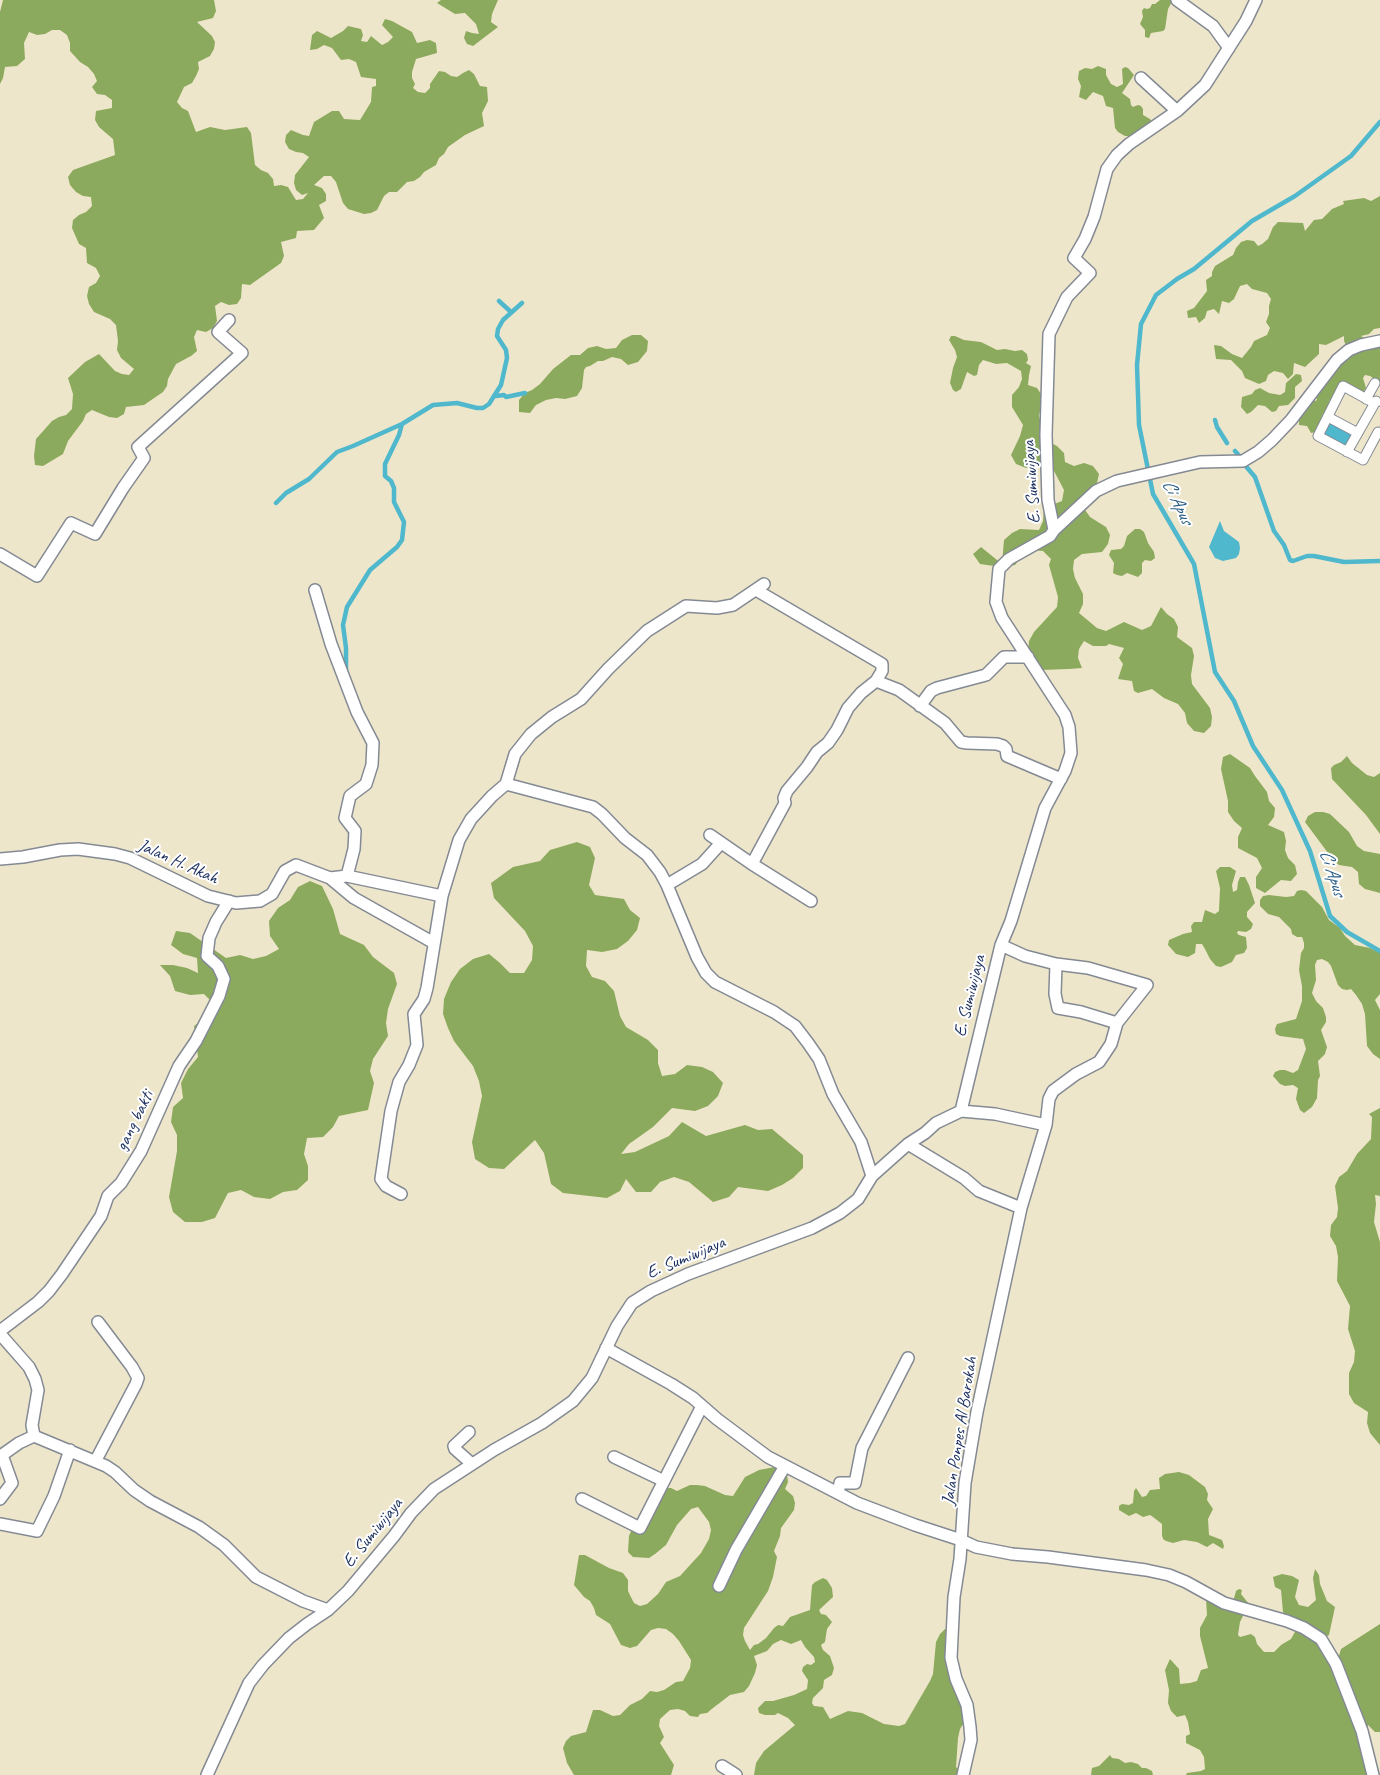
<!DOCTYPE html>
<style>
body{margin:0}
canvas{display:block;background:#eee6ca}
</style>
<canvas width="1380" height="1775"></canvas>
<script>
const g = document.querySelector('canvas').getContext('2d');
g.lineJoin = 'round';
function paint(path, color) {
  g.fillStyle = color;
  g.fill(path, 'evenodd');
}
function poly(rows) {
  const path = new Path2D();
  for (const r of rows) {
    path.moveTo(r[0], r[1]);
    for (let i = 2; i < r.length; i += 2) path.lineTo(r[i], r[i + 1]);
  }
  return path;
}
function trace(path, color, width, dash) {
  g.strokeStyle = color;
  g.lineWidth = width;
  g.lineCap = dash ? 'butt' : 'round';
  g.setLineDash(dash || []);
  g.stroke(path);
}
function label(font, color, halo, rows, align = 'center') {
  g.font = font + ' Caveat,sans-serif';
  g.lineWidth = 4;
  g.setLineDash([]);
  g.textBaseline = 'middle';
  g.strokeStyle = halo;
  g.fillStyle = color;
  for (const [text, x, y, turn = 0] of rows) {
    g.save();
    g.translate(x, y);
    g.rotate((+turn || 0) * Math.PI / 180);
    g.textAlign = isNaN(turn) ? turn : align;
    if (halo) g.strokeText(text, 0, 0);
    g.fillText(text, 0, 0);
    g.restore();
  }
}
paint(poly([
 [3,0,214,0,216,11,213,18,197,22,212,36,215,42,214,49,210,56,198,62,199,69,196,76,192,83,184,87,177,102,182,108,188,111,196,132,210,127,225,130,247,127,251,133,255,165,261,170,268,173,273,179,274,186,281,185,288,187,296,200,303,199,308,193,302,195,296,190,294,183,295,175,309,157,303,153,296,152,289,149,285,142,286,135,291,130,303,135,309,136,314,122,332,111,339,111,344,119,360,120,371,102,372,87,376,86,376,79,361,77,356,62,349,59,341,60,332,48,324,45,317,49,310,50,312,35,317,31,331,38,343,31,348,26,361,29,363,35,361,41,367,42,371,36,382,45,388,42,393,37,382,25,385,19,392,21,412,32,417,43,430,40,436,43,437,53,416,59,412,72,412,78,415,84,413,88,418,92,425,93,430,88,430,84,439,71,445,72,451,76,457,77,463,73,469,70,474,74,480,86,487,87,488,101,482,113,484,126,465,135,448,147,444,154,439,158,436,165,424,172,420,177,414,181,407,182,397,192,389,192,384,196,377,210,371,213,364,214,348,209,343,203,336,182,331,176,324,176,314,185,322,188,326,194,326,201,319,205,324,218,314,230,297,231,296,238,281,242,284,256,281,263,250,285,242,284,241,298,237,304,229,305,221,302,215,306,217,321,213,328,206,332,197,330,194,337,197,351,191,356,176,364,168,379,167,386,163,392,144,405,126,407,124,414,117,418,109,417,92,410,86,414,83,421,68,441,63,454,43,466,35,465,34,456,36,439,52,421,59,417,66,415,72,409,73,394,68,378,85,362,99,354,115,371,122,374,129,375,134,369,121,358,117,350,118,341,116,325,110,319,94,312,89,304,87,296,89,287,96,283,100,276,96,268,87,263,86,248,79,244,72,228,73,220,79,215,86,212,92,206,91,197,83,196,76,192,70,185,68,177,73,170,115,155,113,139,99,127,95,120,96,111,112,108,112,100,105,95,97,94,92,87,97,81,94,74,88,67,80,62,70,51,70,43,67,35,60,30,52,30,45,34,37,35,29,32,24,43,25,59,17,66,5,67,3,78,0,84,0,12],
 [441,0,498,0,492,14,491,22,498,27,473,46,467,44,464,38,466,31,472,33,479,34,476,24,465,13,455,14,437,3],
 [1160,0,1173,0,1168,9,1165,29,1163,31,1151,33,1149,38,1145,37,1145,30,1140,24,1143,17,1142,11,1144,8,1147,9,1150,8,1152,4,1155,4],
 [1098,66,1106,69,1106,75,1111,84,1117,87,1123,84,1122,69,1125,67,1128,68,1134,75,1122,93,1130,99,1131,105,1133,107,1138,105,1141,106,1143,109,1143,115,1150,119,1152,122,1132,136,1125,136,1118,132,1115,128,1113,108,1106,106,1103,96,1093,92,1086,100,1079,97,1081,86,1078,79,1079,71,1085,68,1092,69],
 [1380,196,1380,328,1374,329,1369,334,1361,336,1376,345,1377,348,1380,348,1380,383,1370,376,1365,375,1363,378,1366,388,1362,394,1339,385,1335,396,1329,401,1331,408,1327,413,1322,415,1321,423,1317,426,1316,432,1311,433,1307,426,1299,425,1299,417,1292,412,1292,409,1314,397,1315,401,1317,400,1315,395,1319,393,1319,390,1347,347,1344,341,1344,336,1326,345,1319,344,1319,354,1305,367,1294,363,1293,374,1288,379,1283,373,1274,371,1268,375,1266,381,1259,384,1245,378,1242,371,1231,360,1216,359,1214,345,1221,346,1232,354,1242,358,1251,347,1254,341,1267,335,1270,328,1266,322,1269,314,1269,306,1271,299,1267,293,1252,289,1247,284,1240,286,1234,299,1229,303,1222,301,1219,314,1214,309,1207,311,1205,318,1199,323,1196,317,1188,318,1187,311,1194,308,1207,291,1206,280,1212,276,1212,272,1215,266,1233,255,1236,248,1241,242,1247,240,1254,241,1258,246,1262,244,1268,239,1273,227,1278,222,1303,223,1305,231,1314,220,1322,219,1332,209,1344,204,1343,201,1364,198,1371,201],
 [632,335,641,335,648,341,647,351,638,362,628,365,621,359,612,357,603,361,598,361,590,366,586,367,584,370,582,388,577,396,565,399,556,398,546,400,536,405,530,413,519,412,519,400,525,393,532,390,540,384,553,369,571,355,580,355,588,348,597,346,606,349,616,348,622,340],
 [951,336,955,336,964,340,981,342,997,350,1005,349,1015,351,1022,350,1027,354,1028,360,1026,363,1031,366,1029,375,1028,385,1037,388,1043,397,1039,416,1044,434,1049,442,1057,446,1064,453,1065,462,1074,466,1084,463,1093,466,1099,474,1095,492,1083,507,1090,517,1106,527,1110,535,1108,544,1102,552,1082,554,1074,560,1073,569,1075,578,1083,594,1083,604,1079,613,1097,628,1106,631,1124,622,1142,630,1151,626,1161,607,1167,614,1174,619,1178,627,1177,637,1192,648,1194,656,1191,675,1192,684,1210,708,1212,717,1211,726,1204,733,1194,731,1187,723,1185,713,1178,704,1164,698,1152,689,1138,693,1134,691,1132,681,1118,679,1123,664,1119,658,1124,648,1109,644,1106,646,1093,646,1084,641,1079,649,1078,658,1082,668,1069,669,1041,670,1028,652,1029,641,1034,632,1057,607,1058,597,1049,565,1051,559,1043,551,1031,550,1022,556,1015,565,1001,567,980,564,973,554,981,547,1002,564,1004,540,1012,533,1020,529,1039,530,1043,521,1044,508,1062,501,1064,490,1054,471,1046,463,1026,468,1016,464,1011,455,1020,436,1023,425,1012,407,1012,395,1019,387,1022,379,1021,371,1007,363,996,364,983,360,979,365,977,375,974,376,967,372,961,389,956,392,953,390,950,383,953,368,957,357,955,350,949,340],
 [1296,374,1301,375,1302,381,1295,387,1295,398,1288,405,1279,406,1276,411,1272,412,1265,406,1258,405,1251,412,1247,414,1241,407,1242,397,1252,394,1255,390,1260,388,1269,393,1280,395,1285,392,1286,383],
 [1135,529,1140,529,1144,532,1148,543,1154,552,1155,558,1151,561,1145,560,1142,563,1142,573,1138,577,1127,573,1122,576,1117,575,1113,573,1114,563,1109,555,1111,550,1121,549,1124,546,1127,536],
 [1230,754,1250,768,1255,776,1267,792,1269,801,1275,808,1274,817,1268,825,1284,832,1286,841,1285,850,1288,858,1295,865,1297,874,1291,881,1281,880,1265,893,1256,888,1256,877,1262,868,1257,858,1238,848,1238,837,1242,828,1234,821,1228,812,1228,801,1221,769,1223,757],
 [1347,756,1352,763,1367,775,1374,777,1380,773,1380,834,1366,815,1332,779,1331,768,1334,765,1341,762],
 [1315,812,1323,812,1330,814,1349,832,1357,846,1364,851,1380,854,1380,893,1365,889,1359,884,1358,872,1352,867,1339,865,1333,860,1330,860,1328,853,1305,822,1308,816],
 [577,842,590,847,595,858,589,885,595,895,624,899,630,910,640,918,637,930,628,941,617,949,602,952,587,950,586,966,592,977,605,981,614,991,620,1016,626,1027,648,1040,658,1050,658,1063,662,1076,675,1074,687,1065,702,1067,713,1072,723,1083,718,1096,708,1106,695,1111,672,1108,653,1127,629,1144,621,1154,635,1152,669,1136,682,1122,706,1136,745,1125,758,1130,772,1129,803,1155,803,1168,793,1178,782,1185,768,1191,738,1187,729,1197,713,1202,689,1182,674,1177,660,1182,651,1192,636,1192,626,1179,620,1191,607,1198,563,1193,551,1184,544,1153,535,1140,504,1169,489,1168,475,1159,472,1142,482,1096,479,1081,473,1066,454,1041,448,1028,443,1014,444,999,451,982,460,969,473,959,489,954,500,963,510,973,524,973,532,960,533,946,525,931,494,898,491,883,513,867,540,861,550,850],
 [1220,867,1230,867,1236,871,1232,885,1233,892,1237,890,1238,882,1240,877,1245,877,1249,885,1255,903,1247,912,1247,917,1253,924,1251,929,1246,932,1238,931,1237,933,1239,935,1246,937,1247,948,1244,953,1236,955,1232,962,1221,967,1216,966,1210,959,1205,949,1202,944,1196,944,1195,953,1188,957,1176,954,1168,945,1169,940,1183,934,1192,932,1191,926,1194,922,1202,922,1205,910,1215,914,1219,911,1220,888,1216,871],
 [310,881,322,886,333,909,340,934,364,945,373,957,394,973,397,984,388,1009,386,1023,388,1036,373,1059,370,1071,374,1083,368,1110,339,1116,333,1127,323,1137,307,1138,304,1154,308,1166,308,1180,297,1190,283,1192,270,1199,254,1197,241,1190,228,1193,215,1218,202,1222,185,1222,173,1212,169,1197,177,1151,177,1135,171,1122,173,1107,183,1098,181,1083,188,1069,198,1057,194,1026,206,1017,215,1005,204,994,190,995,175,991,170,976,160,965,173,965,187,968,198,973,197,958,183,954,171,945,176,931,190,933,226,958,240,955,253,959,266,956,279,949,270,936,269,921,278,908,290,900,298,887],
 [1301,890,1306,891,1322,907,1329,920,1340,928,1345,936,1355,945,1370,948,1380,953,1380,994,1375,1000,1380,1010,1380,1059,1373,1054,1367,1046,1365,1014,1362,1004,1356,995,1351,989,1347,990,1342,989,1338,985,1331,966,1328,962,1322,959,1317,960,1315,965,1316,980,1312,993,1316,1001,1323,1008,1326,1017,1326,1022,1321,1030,1327,1047,1325,1054,1318,1061,1320,1076,1318,1080,1317,1098,1312,1107,1304,1113,1300,1110,1296,1099,1298,1088,1293,1085,1285,1086,1280,1084,1273,1076,1275,1072,1280,1070,1285,1070,1293,1073,1298,1070,1306,1049,1303,1039,1280,1036,1276,1034,1275,1029,1277,1024,1296,1019,1302,1001,1302,986,1299,970,1301,953,1304,948,1304,943,1302,937,1297,937,1292,934,1291,929,1279,917,1268,914,1260,906,1260,900,1263,896,1269,895,1286,897,1294,896,1297,891],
 [1380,1108,1380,1196,1375,1195,1376,1204,1374,1222,1380,1242,1380,1445,1370,1433,1367,1423,1368,1412,1354,1403,1349,1394,1349,1373,1354,1362,1355,1351,1348,1329,1350,1306,1337,1281,1338,1257,1336,1246,1330,1236,1331,1225,1337,1217,1338,1208,1335,1186,1339,1177,1347,1171,1357,1154,1371,1139,1372,1117,1369,1114],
 [775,1467,782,1469,787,1474,788,1482,785,1489,793,1496,795,1503,794,1510,781,1528,780,1536,774,1551,777,1557,773,1577,768,1591,744,1628,743,1635,745,1641,750,1650,754,1645,758,1644,766,1638,774,1628,778,1625,783,1626,790,1617,810,1610,812,1585,815,1582,823,1578,827,1580,832,1588,833,1597,819,1610,821,1614,826,1615,832,1622,827,1629,825,1642,821,1645,823,1650,830,1656,834,1668,832,1675,824,1680,823,1688,813,1698,812,1703,814,1706,823,1707,830,1719,848,1711,862,1713,884,1724,899,1726,905,1724,930,1681,933,1674,936,1642,940,1634,945,1629,951,1631,967,1718,960,1729,958,1738,956,1767,958,1769,957,1775,754,1775,756,1763,764,1751,795,1725,788,1718,778,1713,775,1715,765,1715,759,1713,758,1708,765,1701,773,1701,794,1695,807,1689,808,1680,802,1671,803,1667,807,1664,811,1665,815,1662,814,1657,805,1647,801,1640,791,1644,781,1640,773,1644,767,1651,754,1656,757,1665,755,1673,749,1686,744,1692,730,1695,713,1708,707,1713,700,1714,698,1717,690,1716,685,1711,678,1709,670,1710,660,1719,659,1726,664,1737,660,1743,674,1765,671,1775,574,1775,567,1763,563,1748,566,1741,571,1736,586,1732,593,1710,600,1710,613,1716,620,1715,630,1705,642,1699,650,1691,657,1692,664,1690,676,1682,683,1681,690,1668,691,1660,679,1641,673,1634,666,1629,658,1628,651,1630,637,1646,630,1648,621,1645,610,1624,596,1615,594,1608,590,1601,584,1597,574,1585,579,1555,585,1555,609,1568,623,1573,628,1580,628,1591,634,1603,640,1606,647,1604,658,1594,666,1582,680,1576,701,1553,709,1539,711,1530,709,1522,698,1507,691,1509,677,1525,666,1545,655,1554,649,1558,633,1557,628,1552,629,1536,632,1529,665,1488,671,1488,677,1491,690,1485,697,1485,705,1486,725,1495,733,1496,745,1477,759,1470],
 [1179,1472,1189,1475,1205,1487,1208,1494,1207,1500,1213,1509,1208,1519,1209,1535,1222,1540,1224,1546,1223,1549,1213,1543,1207,1547,1197,1542,1184,1540,1173,1543,1166,1541,1163,1539,1162,1535,1162,1524,1153,1517,1150,1515,1143,1517,1136,1513,1129,1516,1119,1510,1119,1506,1122,1504,1129,1505,1133,1503,1134,1491,1136,1488,1142,1497,1146,1496,1150,1490,1160,1489,1159,1478,1165,1474],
 [1315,1569,1319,1575,1320,1584,1327,1601,1335,1607,1329,1635,1321,1639,1338,1659,1341,1649,1380,1624,1380,1732,1375,1732,1368,1725,1367,1734,1371,1775,1186,1775,1187,1773,1201,1771,1205,1769,1204,1757,1200,1750,1186,1743,1186,1736,1190,1734,1188,1722,1185,1715,1177,1717,1171,1711,1168,1703,1169,1690,1165,1670,1170,1659,1179,1669,1180,1684,1190,1683,1197,1681,1201,1670,1208,1668,1200,1636,1200,1628,1207,1615,1206,1599,1233,1602,1236,1591,1239,1589,1242,1590,1241,1594,1249,1604,1240,1622,1238,1635,1240,1637,1251,1634,1255,1637,1257,1644,1264,1652,1274,1652,1281,1645,1291,1639,1296,1630,1287,1621,1283,1612,1281,1590,1275,1587,1273,1577,1282,1574,1292,1576,1299,1580,1295,1597,1299,1605,1308,1607,1316,1600,1313,1578],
 [1110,1755,1112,1758,1119,1759,1125,1763,1131,1762,1138,1764,1142,1768,1146,1768,1152,1771,1153,1775,1091,1775,1092,1768,1099,1766]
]), '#8caa5d');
paint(poly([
 [1331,420,1354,432,1345,448,1322,435],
 [1220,521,1224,531,1239,542,1240,548,1239,554,1236,558,1223,561,1215,558,1209,547]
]), '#4fb8cd');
trace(poly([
 [1380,122,1351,156,1295,196,1252,221,1194,269,1177,279,1156,295,1141,324,1137,365,1139,425,1153,494,1194,564,1215,672,1234,701,1253,746,1282,790,1310,851,1330,916,1347,932,1380,951],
 [499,301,511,312],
 [496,396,504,395,506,397,525,393],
 [1215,420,1217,427,1227,443],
 [1235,451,1242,459],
 [1244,464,1255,477,1274,531,1284,545,1290,560,1293,561,1307,556,1314,556,1344,562,1379,561],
 [276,503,286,493,309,479,337,452,353,446,402,424,433,405,457,403,477,408,483,408,489,404,501,385,507,358,506,350,497,336,498,329,503,320,522,303],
 [346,671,346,648,343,625,347,607,370,570,397,547,402,540,404,522,394,502,394,488,391,481,385,476,385,464,399,435,402,424]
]), '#4fb8cd', 4.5);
const pedestrian = poly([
 [1366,399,1375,383],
 [1374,403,1343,386,1318,436,1363,460,1378,432,1380,433],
 [1328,417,1358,433],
 [1347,452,1376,401,1377,402]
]);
const minor = poly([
 [1177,0,1213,26,1229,48],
 [1141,78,1177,111],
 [1054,530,1096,491,1117,481,1200,462,1243,461,1258,452,1272,440,1291,420,1337,360,1349,350,1361,345,1380,341],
 [0,554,37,576,71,523,95,534,123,488,144,458,138,447,242,353,218,332,229,320],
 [315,590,331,644,357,712,373,743,372,765,366,784,350,796,345,818,355,831,354,849,347,876],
 [756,590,882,664,882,671,876,681,861,693,848,708,837,730,828,743,817,752,807,767,787,791,784,798,785,803,752,864,811,901],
 [876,681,899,690,945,723,961,742,967,743,997,744,1003,746,1006,749,1007,756,1061,779],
 [920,706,931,691,937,688,986,675,1004,657,1028,657],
 [506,784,593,807,602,814,625,838,647,855,660,872,667,885,697,957,706,973,715,982,774,1012,795,1026,808,1043,819,1059,833,1094,861,1142,872,1176],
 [710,835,752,864],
 [0,859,23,857,60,850,78,849,115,854,130,858,208,896,236,903,260,901,272,894,285,871,296,865,330,878,347,876,442,896],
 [330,878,354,898,434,943],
 [667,885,702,864,721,843],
 [1056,964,1055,994,1058,1008,1081,1012,1117,1023],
 [961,1111,995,1114,1046,1125],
 [908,1144,964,1178,979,1191,1021,1208],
 [401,1194,386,1186,381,1179,391,1111,399,1082,409,1065,417,1045,414,1014,424,999,427,988,442,896,459,840,471,819,492,796,506,784,515,754,531,734,552,717,581,699,608,669,647,631,686,606,717,608,733,605,764,584],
 [0,1331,38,1302,49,1291,62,1274,101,1216,108,1196,121,1183,141,1151,179,1066,196,1041,219,996,224,979,218,966,207,956,209,938,216,922,229,901],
 [0,1334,29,1367,35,1379,38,1390,32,1425,34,1436],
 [606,1348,671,1384,693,1398,717,1419,768,1457,857,1503,915,1525,961,1540,976,1547,1012,1554,1048,1557,1146,1570,1169,1575,1186,1582,1224,1603,1287,1621,1304,1628,1321,1639,1336,1664,1362,1731,1373,1775],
 [469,1432,454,1446,455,1449,472,1464],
 [614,1457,664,1481],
 [96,1460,136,1384,138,1378,132,1367,98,1322],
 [838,1493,840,1483,855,1483,862,1448,908,1358],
 [0,1499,12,1483,2,1455,19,1443,34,1436,106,1466,115,1472,134,1490,150,1501,199,1527,224,1545,256,1577,303,1601,328,1610],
 [582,1499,640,1528,702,1406],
 [0,1524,37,1531,54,1496,70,1450],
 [719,1586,736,1550,785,1466],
 [722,1766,736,1775],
 [207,1775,249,1683,263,1665,289,1638,307,1624,328,1610,348,1591,394,1536,411,1513,434,1489,494,1450,542,1423,573,1401,592,1378,617,1326,632,1303,651,1291,688,1274,812,1228,840,1213,858,1199,872,1176,908,1144,925,1133,936,1123,961,1111,1001,945,1011,921,1045,808,1065,771,1071,753,1069,727,1065,715,1002,618,996,602,999,569,1009,559,1050,536,1054,530,1048,500,1046,435,1049,334,1067,297,1090,273,1074,258,1085,239,1094,217,1107,169,1117,155,1129,144,1177,111,1205,85,1246,21,1256,0],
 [963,1775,971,1740,970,1727,967,1705,956,1679,951,1658,954,1597,960,1559,965,1483,977,1412,1021,1208,1046,1125,1049,1099,1053,1091,1076,1074,1099,1062,1111,1044,1117,1023,1147,985,1088,968,1056,964,1025,956,1001,945]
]);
trace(pedestrian, '#848a94', 11);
trace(minor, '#848a94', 14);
trace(pedestrian, '#fff', 9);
trace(minor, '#fff', 11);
label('18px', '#1b2f5e', '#fff', [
 ["E. Sumiwijaya",1032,482,-94],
 ["Jalan H. Akah",178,862,24],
 ["E. Sumiwijaya",970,996,-76],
 ["gang bakti",135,1121,-64],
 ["E. Sumiwijaya",686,1258,-23],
 ["Jalan Ponpes Al Barokah",960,1431,-81],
 ["E. Sumiwijaya",373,1533,-51]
]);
label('italic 19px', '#2d5f85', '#fff', [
 ["Ci Apus",1177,502,64],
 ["Ci Apus",1332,873,72]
]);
</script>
